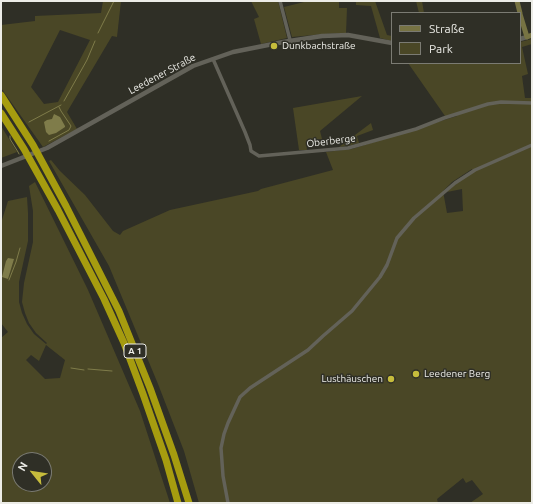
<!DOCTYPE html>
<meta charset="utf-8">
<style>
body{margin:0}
#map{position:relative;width:533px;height:504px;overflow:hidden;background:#2f2f26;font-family:Ubuntu,sans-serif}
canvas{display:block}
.frame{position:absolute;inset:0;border:2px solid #ecece7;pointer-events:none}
.legend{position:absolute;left:391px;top:12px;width:130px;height:52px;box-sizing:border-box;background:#2f2f26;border:1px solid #7b7b73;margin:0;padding:5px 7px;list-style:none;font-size:12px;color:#ecece7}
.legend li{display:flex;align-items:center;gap:8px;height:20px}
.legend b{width:20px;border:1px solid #7b7b73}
.north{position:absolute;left:12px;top:452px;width:40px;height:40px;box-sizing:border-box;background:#2f2f26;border:1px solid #7b7b73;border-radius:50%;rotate:300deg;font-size:11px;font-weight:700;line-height:16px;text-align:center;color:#ecece7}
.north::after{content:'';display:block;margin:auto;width:14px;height:18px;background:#c6bc3c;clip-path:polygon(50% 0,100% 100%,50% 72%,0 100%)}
</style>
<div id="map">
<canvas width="533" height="504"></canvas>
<div class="frame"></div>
<ul class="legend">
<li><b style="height:5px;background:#777343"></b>Straße</li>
<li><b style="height:11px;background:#4a4726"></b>Park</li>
</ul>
<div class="north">N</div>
</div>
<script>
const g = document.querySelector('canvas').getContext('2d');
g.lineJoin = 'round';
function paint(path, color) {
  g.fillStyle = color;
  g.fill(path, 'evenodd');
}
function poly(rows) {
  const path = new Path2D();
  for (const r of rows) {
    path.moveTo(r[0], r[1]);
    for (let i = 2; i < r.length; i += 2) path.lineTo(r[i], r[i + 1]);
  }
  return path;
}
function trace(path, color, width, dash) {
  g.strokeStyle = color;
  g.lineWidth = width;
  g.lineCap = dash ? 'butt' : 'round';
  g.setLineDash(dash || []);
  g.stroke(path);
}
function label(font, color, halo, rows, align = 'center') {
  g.font = font + ' Ubuntu,sans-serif';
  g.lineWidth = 3;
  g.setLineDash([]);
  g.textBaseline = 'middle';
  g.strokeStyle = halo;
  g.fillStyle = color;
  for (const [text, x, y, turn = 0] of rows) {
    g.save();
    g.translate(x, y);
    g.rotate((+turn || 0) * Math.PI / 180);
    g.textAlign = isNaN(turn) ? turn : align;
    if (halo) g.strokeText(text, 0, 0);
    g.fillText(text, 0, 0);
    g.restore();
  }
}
paint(poly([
 [103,1,121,1,117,37,112,36,67,112,77,129,43,147,1,88,1,25,35,21,35,16,101,13],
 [60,30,90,40,58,102,44,104,31,87],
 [251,1,278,1,287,38,261,44,254,19,259,17],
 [308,1,339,1,339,8,347,8,346,33,324,34,292,37,284,7],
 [356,1,375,1,387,35,392,36,392,41,380,38,371,6,356,5],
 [416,1,422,1,424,13,419,13],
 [532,39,532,44,522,47,528,74,522,76,525,98,532,98,532,503,470,503,483,494,472,480,466,483,463,478,437,499,438,503,199,503,184,451,158,384,109,266,49,161,51,160,60,171,85,195,113,231,120,235,123,231,170,210,258,191,261,189,333,170,326,152,352,149,457,116,445,116,408,63,520,63,520,42],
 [472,169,473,172,454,185,447,192,462,189,463,211,447,213,443,191,452,182],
 [362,96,320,131,322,139,306,141,307,150,299,150,293,108],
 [371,123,373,130,357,136,359,143,347,146,339,147],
 [1,126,17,152,1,158],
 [35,182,88,290,140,411,170,503,1,503,1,338,8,332,1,323,1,223,8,201,27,197,28,213,28,241,19,282,19,302,22,313,27,324,34,334,46,344,47,343,36,333,29,323,25,313,22,302,24,283,33,242,33,211,29,186],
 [46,345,65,360,60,378,45,379,26,360,31,355,39,361],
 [20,460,44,460,44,484,20,484]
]), '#4a4726');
paint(poly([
 [54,114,60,117,65,126,65,127,56,133,49,135,46,132,44,122,47,120,52,119],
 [8,258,14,259,8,279,2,277,6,261]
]), '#7f7c4a');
trace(poly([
 [98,33,114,1],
 [64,101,87,60,95,41],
 [29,122,61,105],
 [10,136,10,139,18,152,19,154],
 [49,141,69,130,71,126,61,111,59,107],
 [9,280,16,262,20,248],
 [71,368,84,370],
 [88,369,112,371]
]), '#7f7c4a', 1);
trace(poly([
 [280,1,290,40],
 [213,59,245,132,250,145,251,151,259,156,348,148,416,129,444,118,488,104,501,102,532,103],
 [228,503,223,476,221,448,224,434,228,423,240,397,250,388,308,350,323,336,352,311,380,277,387,265,397,238,414,218,455,183,475,170,532,145]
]), '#636259', 3.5);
trace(poly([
 [520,39,527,37],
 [1,166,47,148,193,66,233,52,283,42,322,36,348,35,392,43]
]), '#636259', 4.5);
trace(poly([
 [517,1,520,13],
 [520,14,527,37,532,35]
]), '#777343', 5);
trace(poly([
 [1,95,33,145,66,206,119,311,150,388,174,455,189,503],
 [1,113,24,149,58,210,104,299,124,343,143,394,166,460,178,503]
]), '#a69c0f', 7);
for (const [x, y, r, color] of [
 [274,46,4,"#c6bc3c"],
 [416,374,4,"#c6bc3c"],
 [391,379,4,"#c6bc3c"]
]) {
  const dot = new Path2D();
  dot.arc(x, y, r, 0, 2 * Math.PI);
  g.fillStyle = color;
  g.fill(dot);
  trace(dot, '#2f2f26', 1.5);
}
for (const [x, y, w] of [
 [135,351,22]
]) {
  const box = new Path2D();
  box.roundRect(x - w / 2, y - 7, w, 14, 3);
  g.fillStyle = '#2f2f26';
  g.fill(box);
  trace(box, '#ecece7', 1);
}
label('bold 9px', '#ecece7', null, [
 ["A 1",135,351]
]);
label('10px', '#ecece7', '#2f2f26', [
 ["Dunkbachstraße",282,46],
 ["Leedener Berg",424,374],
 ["Lusthäuschen",383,379,"right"]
], 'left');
label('10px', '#ecece7', '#2f2f26', [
 ["Leedener Straße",162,74,-28],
 ["Oberberge",331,141,-7]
]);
</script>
